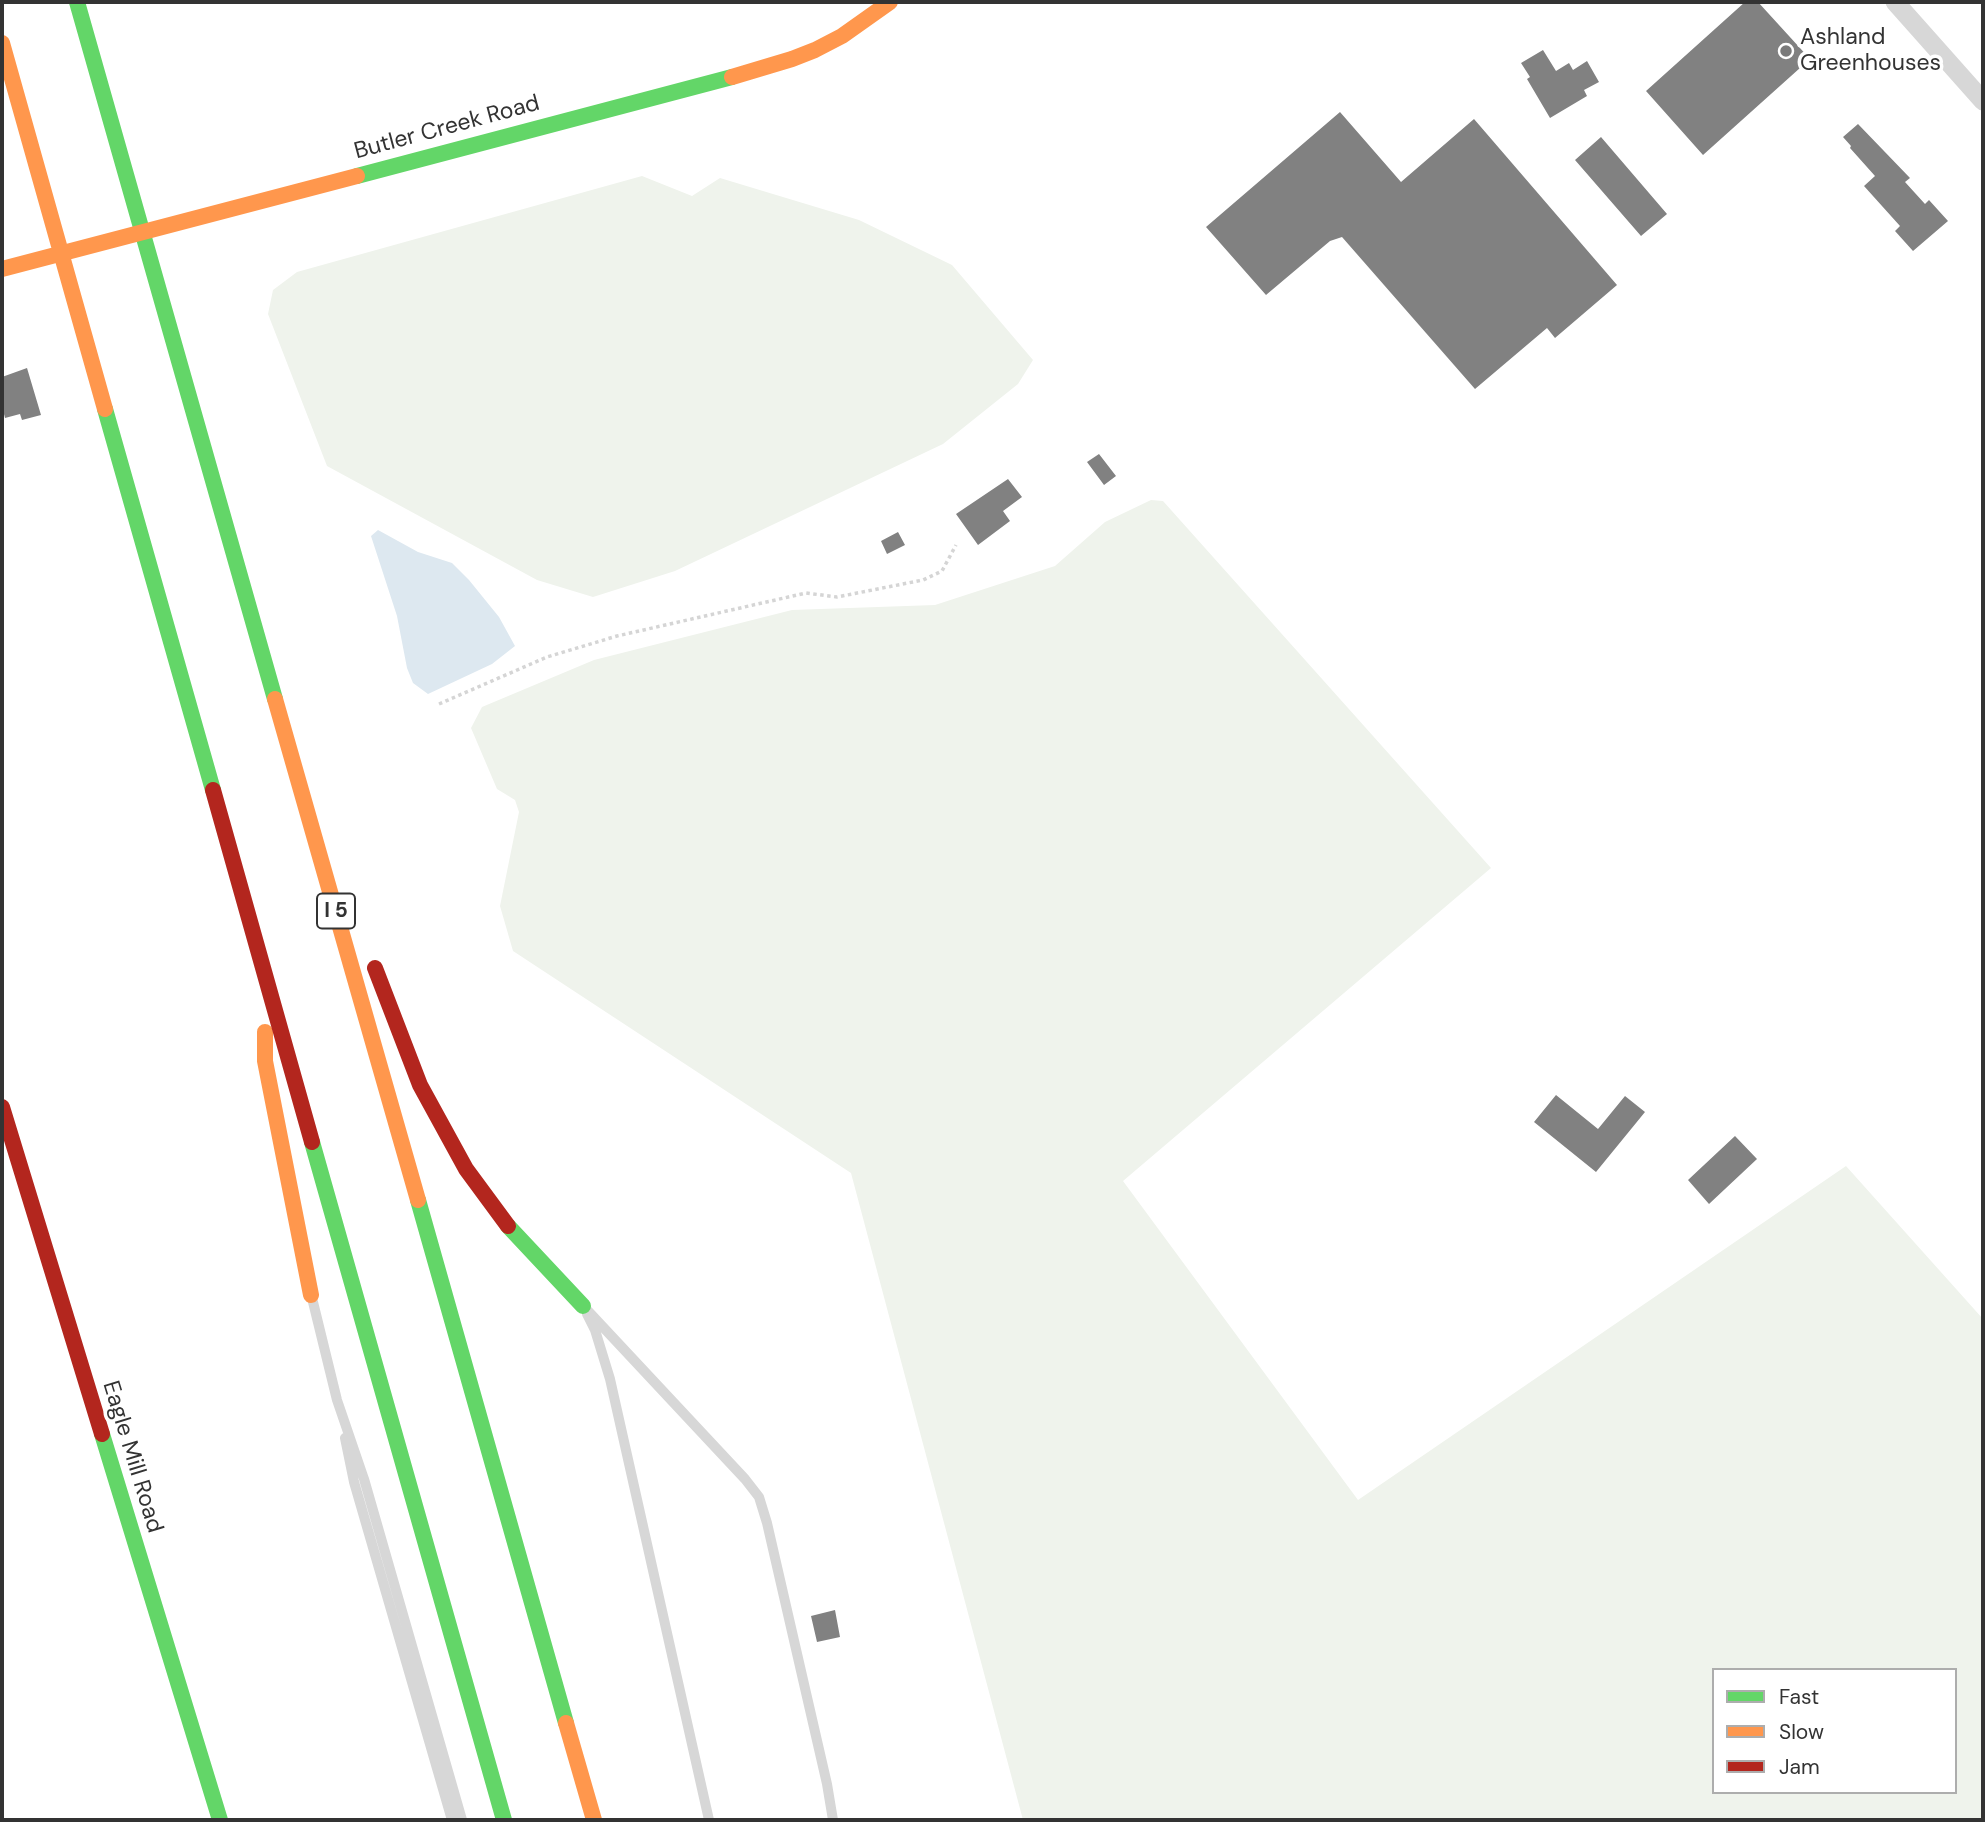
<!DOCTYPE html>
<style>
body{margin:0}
#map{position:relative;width:1985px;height:1822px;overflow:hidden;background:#fff;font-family:"DM Sans",sans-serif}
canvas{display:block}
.frame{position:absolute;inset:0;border:4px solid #333;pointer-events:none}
.legend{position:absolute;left:1712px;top:1668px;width:245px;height:126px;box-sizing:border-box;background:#fff;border:2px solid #adadad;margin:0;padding:9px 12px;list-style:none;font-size:21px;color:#333}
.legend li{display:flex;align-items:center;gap:14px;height:35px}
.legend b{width:35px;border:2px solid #adadad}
</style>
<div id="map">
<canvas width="1985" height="1822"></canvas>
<div class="frame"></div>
<ul class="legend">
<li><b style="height:9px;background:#63d668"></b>Fast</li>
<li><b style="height:9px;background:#ff974d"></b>Slow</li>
<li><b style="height:9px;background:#b3261e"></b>Jam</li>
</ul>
</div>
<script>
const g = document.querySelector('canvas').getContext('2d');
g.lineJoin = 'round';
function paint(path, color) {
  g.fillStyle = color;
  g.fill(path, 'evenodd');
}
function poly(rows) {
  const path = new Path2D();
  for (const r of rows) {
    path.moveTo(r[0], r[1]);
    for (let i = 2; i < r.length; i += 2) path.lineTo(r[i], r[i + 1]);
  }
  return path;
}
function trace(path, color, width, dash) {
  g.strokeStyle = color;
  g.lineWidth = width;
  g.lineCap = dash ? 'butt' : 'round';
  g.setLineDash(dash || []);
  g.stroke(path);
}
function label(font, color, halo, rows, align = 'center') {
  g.font = font + ' "DM Sans",sans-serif';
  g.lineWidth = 7;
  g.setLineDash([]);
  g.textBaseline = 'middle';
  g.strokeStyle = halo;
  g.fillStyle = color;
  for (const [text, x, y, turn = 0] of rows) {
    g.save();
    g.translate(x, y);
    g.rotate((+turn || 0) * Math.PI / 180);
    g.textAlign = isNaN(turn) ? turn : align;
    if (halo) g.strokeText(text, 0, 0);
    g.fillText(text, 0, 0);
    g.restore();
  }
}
paint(poly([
 [642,176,692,196,720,178,859,220,952,265,1033,360,1018,384,943,444,675,571,593,597,537,580,327,466,268,314,273,290,297,272],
 [1151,500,1163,501,1491,868,1123,1181,1358,1500,1846,1166,1983,1319,1983,1820,1023,1820,851,1173,513,951,500,906,519,812,515,800,497,789,471,728,482,707,594,660,792,610,935,605,1055,566,1105,522],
 [1714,1670,1955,1670,1955,1792,1714,1792]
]), '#eff3ec');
paint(poly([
 [378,530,418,552,452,563,469,580,499,617,515,646,492,664,428,694,413,683,407,668,397,616,371,536]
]), '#dde8f0');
paint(poly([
 [1745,2,1758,2,1810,59,1703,155,1646,91],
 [1543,50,1556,71,1569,63,1573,70,1587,61,1599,82,1584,90,1587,96,1550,118,1527,79,1530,77,1521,63],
 [1340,112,1401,182,1474,119,1617,285,1555,338,1547,328,1475,389,1342,237,1330,241,1266,295,1206,227],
 [1858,124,1910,178,1905,182,1925,204,1929,200,1948,221,1913,251,1895,231,1900,226,1864,186,1875,176,1850,148,1851,146,1843,137],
 [1601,137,1667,214,1641,236,1575,160],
 [27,368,41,415,22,420,20,414,5,418,2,406,2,377],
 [1099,454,1116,476,1104,485,1087,462],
 [1008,479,1022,497,1003,511,1010,521,978,545,956,514],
 [898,532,905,545,887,554,881,541],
 [1556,1095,1598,1129,1625,1096,1645,1112,1596,1172,1534,1122],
 [1735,1136,1757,1159,1709,1204,1688,1180],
 [835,1610,840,1637,817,1642,811,1616]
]), '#818181');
trace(poly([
 [439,704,547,657,617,636,806,593,837,597,923,580,942,571,956,545]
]), '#d5d5d5', 3.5, [3.5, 3.5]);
trace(poly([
 [313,1302,337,1400,364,1479,462,1820],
 [588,1311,745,1479,759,1497,767,1523,827,1784,833,1820],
 [587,1314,595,1330,610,1379,709,1820],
 [345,1438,354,1482,452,1820]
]), '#d7d7d7', 10);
trace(poly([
 [1895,2,1983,101]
]), '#d7d7d7', 19);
trace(poly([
 [77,2,275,699],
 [357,176,732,77],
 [105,409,213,790],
 [312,1142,504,1820],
 [418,1200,566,1723],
 [508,1226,583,1306],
 [102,1434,220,1820]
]), '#63d668', 16);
trace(poly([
 [2,43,105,409],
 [732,77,792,59,815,50,842,36,890,2],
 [2,269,357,176],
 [275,699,418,1200],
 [265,1032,265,1061,311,1295],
 [566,1723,594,1820]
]), '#ff974d', 16);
trace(poly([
 [213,790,312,1142],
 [375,968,420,1085,466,1169,508,1226],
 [2,1107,102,1434]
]), '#b3261e', 16);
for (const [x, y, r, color] of [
 [1786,51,7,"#7a7a7a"]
]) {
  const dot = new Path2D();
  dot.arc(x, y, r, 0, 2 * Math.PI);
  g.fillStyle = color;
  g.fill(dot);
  trace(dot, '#fff', 2.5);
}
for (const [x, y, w] of [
 [336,911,38]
]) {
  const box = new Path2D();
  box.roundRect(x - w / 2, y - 17.5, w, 35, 5);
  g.fillStyle = '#fff';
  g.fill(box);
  trace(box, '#333', 2);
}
label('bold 21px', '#333', null, [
 ["I 5",336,911]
]);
label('23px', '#333', '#fff', [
 ["Ashland",1800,38],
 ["Greenhouses",1800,64]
], 'left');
label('23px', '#333', '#fff', [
 ["Butler Creek Road",447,128,-15],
 ["Eagle Mill Road",132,1457,73]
]);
</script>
